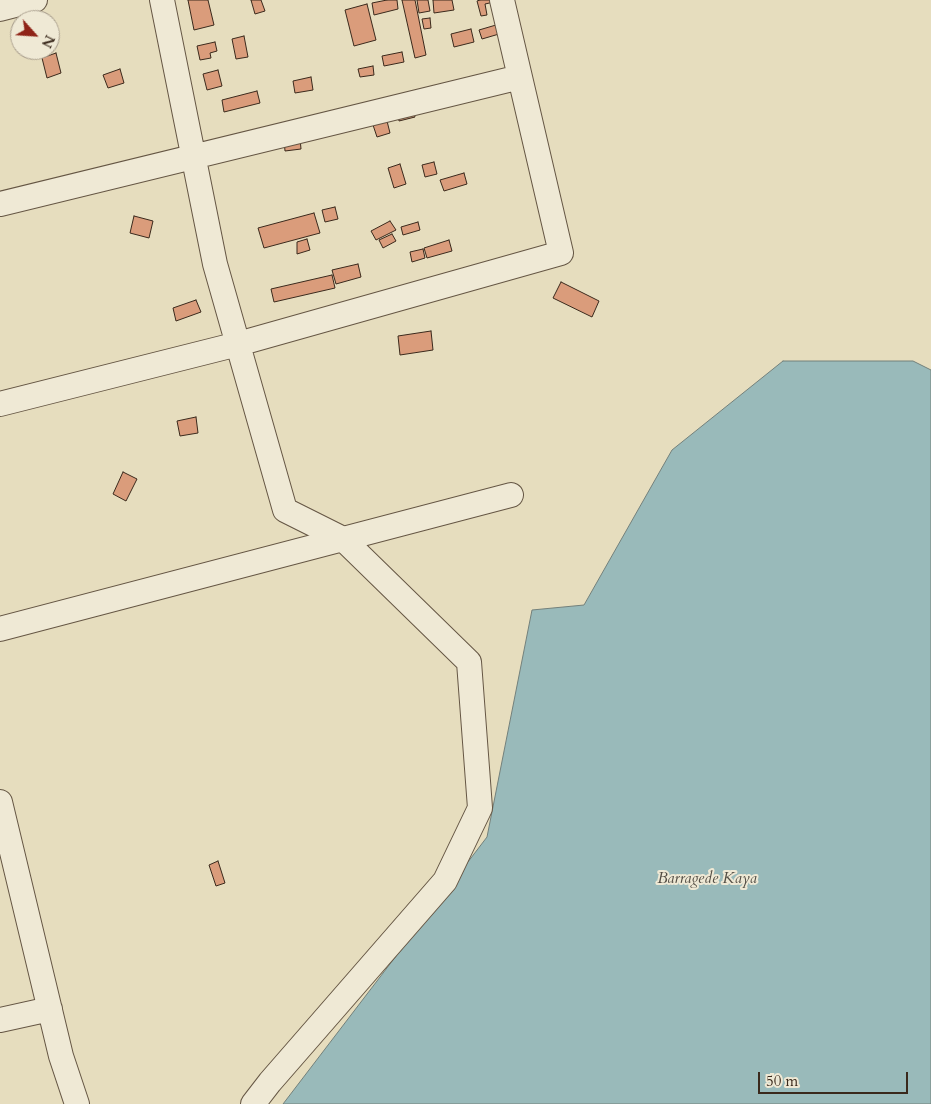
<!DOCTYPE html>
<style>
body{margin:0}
#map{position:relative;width:931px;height:1104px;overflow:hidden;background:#e6ddbe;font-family:Cardo,serif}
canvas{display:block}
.north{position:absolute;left:10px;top:10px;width:50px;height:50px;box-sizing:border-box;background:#efe9d5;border:1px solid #a79c8b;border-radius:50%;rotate:116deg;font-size:14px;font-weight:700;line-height:20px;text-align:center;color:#3a291c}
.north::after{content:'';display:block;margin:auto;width:18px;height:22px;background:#8f2418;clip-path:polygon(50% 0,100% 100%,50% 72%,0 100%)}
.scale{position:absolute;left:758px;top:1072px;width:150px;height:22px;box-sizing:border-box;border:2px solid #3a291c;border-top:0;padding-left:6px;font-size:15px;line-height:18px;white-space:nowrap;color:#3a291c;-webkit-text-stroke:4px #efe9d5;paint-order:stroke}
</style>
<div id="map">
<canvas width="931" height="1104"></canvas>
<div class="north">N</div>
<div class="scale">50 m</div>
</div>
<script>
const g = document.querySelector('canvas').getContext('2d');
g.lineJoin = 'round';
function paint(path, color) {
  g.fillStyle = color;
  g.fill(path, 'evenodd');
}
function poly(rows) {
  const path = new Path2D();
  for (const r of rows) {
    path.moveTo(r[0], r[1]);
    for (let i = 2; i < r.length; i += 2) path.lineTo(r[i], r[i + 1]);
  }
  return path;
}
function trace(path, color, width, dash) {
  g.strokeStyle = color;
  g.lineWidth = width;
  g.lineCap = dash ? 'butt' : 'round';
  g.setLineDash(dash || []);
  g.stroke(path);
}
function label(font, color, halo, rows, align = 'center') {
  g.font = font + ' Cardo,serif';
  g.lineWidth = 4;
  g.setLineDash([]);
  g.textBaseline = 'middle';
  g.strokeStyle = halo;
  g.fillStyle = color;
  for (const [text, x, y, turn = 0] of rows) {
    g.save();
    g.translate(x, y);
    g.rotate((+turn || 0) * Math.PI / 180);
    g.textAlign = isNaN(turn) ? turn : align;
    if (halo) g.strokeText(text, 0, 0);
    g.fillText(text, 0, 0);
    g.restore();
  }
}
const water = poly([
 [783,361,913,361,931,370,931,1104,283,1104,487,837,532,610,584,605,672,450,783,361]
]);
paint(water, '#99baba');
trace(water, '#73807b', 1);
const building = poly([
 [188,0,208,0,214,25,194,30,188,0],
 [251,0,261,0,265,11,255,14,251,0],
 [387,0,397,0,398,9,374,15,372,3,387,0],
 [402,0,415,0,426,55,415,58,402,0],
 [417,0,428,0,430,11,419,13,417,0],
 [433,0,452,0,454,10,434,13,433,0],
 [480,0,494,0,494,2,485,4,487,15,481,16,477,1,480,0],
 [367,4,376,40,354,46,345,10,367,4],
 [430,18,431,28,424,29,422,19,430,18],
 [496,25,499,34,482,39,479,30,496,25],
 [471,29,474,42,454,47,451,34,471,29],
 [244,36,248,57,236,59,232,39,244,36],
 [215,42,217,51,210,53,211,58,200,60,197,46,215,42],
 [402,52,404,62,384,66,382,56,402,52],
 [56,53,61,73,47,78,42,58,56,53],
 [373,66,374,75,360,77,358,69,373,66],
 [120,69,124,83,108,88,103,75,120,69],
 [218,70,222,86,207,90,203,74,218,70],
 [311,77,313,90,295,93,293,81,311,77],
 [257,91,260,103,224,112,222,100,257,91],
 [412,107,415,117,399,121,397,111,412,107],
 [386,117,390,133,377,137,372,122,386,117],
 [300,138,301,149,285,151,284,140,300,138],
 [434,162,437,174,425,177,422,165,434,162],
 [400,164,406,184,394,188,388,168,400,164],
 [464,173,467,184,444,191,440,180,464,173],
 [335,207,338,219,325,222,322,210,335,207],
 [314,213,320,233,264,248,258,228,314,213],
 [134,216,153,221,149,238,130,233,134,216],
 [390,221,396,230,376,240,371,231,390,221],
 [418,222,420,230,403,235,401,227,418,222],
 [392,234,396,241,383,248,379,240,392,234],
 [307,239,310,250,297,254,297,242,307,239],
 [449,240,452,251,427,258,424,248,449,240],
 [423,249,425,258,412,262,410,252,423,249],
 [358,264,361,277,336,284,332,270,358,264],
 [332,275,335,288,274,302,271,289,332,275],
 [561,282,599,301,592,317,553,298,561,282],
 [196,300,201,312,176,321,173,308,196,300],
 [431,331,433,350,400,355,398,336,431,331],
 [196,417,198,433,180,436,177,421,196,417],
 [123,472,137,479,126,501,113,494,123,472],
 [218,861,225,883,216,886,209,865,218,861]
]);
paint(building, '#da9c7b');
trace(building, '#3a291c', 1);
const minor = poly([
 [162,0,215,264,285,510,343,539,469,662,480,808,445,881,270,1082,253,1104],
 [0,9,35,0],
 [0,204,520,77],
 [0,404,238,344,561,253,502,0],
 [0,629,511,495],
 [0,802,61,1056,77,1104],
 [0,1020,50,1009]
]);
trace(minor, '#655644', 26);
trace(minor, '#efe9d5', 24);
label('italic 16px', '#524d44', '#efe9d5', [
 ["Barragede Kaya",707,879]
]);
</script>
